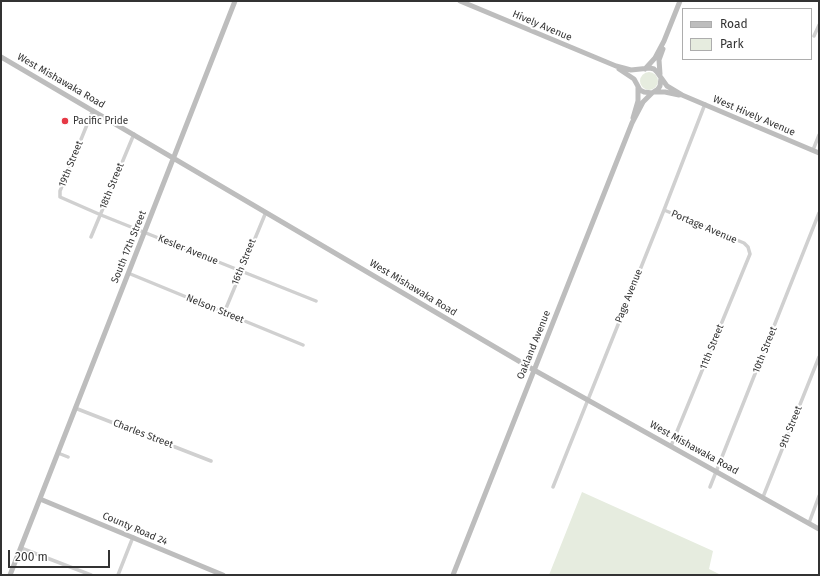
<!DOCTYPE html>
<style>
body{margin:0}
#map{position:relative;width:820px;height:576px;overflow:hidden;background:#fff;font-family:"Fira Sans",sans-serif}
canvas{display:block}
.frame{position:absolute;inset:0;border:2px solid #333;pointer-events:none}
.legend{position:absolute;left:682px;top:8px;width:130px;height:52px;box-sizing:border-box;background:#fff;border:1px solid #adadad;margin:0;padding:5px 7px;list-style:none;font-size:12px;color:#333}
.legend li{display:flex;align-items:center;gap:8px;height:20px}
.legend b{width:20px;border:1px solid #adadad}
.scale{position:absolute;left:8px;top:550px;width:102px;height:18px;box-sizing:border-box;border:2px solid #333;border-top:0;padding-left:5px;font-size:12px;line-height:14px;white-space:nowrap;color:#333;-webkit-text-stroke:3px #fff;paint-order:stroke}
</style>
<div id="map">
<canvas width="820" height="576"></canvas>
<div class="frame"></div>
<ul class="legend">
<li><b style="height:5px;background:#bdbdbd"></b>Road</li>
<li><b style="height:11px;background:#e6ecdf"></b>Park</li>
</ul>
<div class="scale">200 m</div>
</div>
<script>
const g = document.querySelector('canvas').getContext('2d');
g.lineJoin = 'round';
function paint(path, color) {
  g.fillStyle = color;
  g.fill(path, 'evenodd');
}
function poly(rows) {
  const path = new Path2D();
  for (const r of rows) {
    if (r.length === 3) {
      path.moveTo(r[0] + r[2], r[1]);
      path.arc(r[0], r[1], r[2], 0, 2 * Math.PI);
      continue;
    }
    path.moveTo(r[0], r[1]);
    for (let i = 2; i < r.length; i += 2) path.lineTo(r[i], r[i + 1]);
  }
  return path;
}
function trace(path, color, width, dash) {
  g.strokeStyle = color;
  g.lineWidth = width;
  g.lineCap = dash ? 'butt' : 'round';
  g.setLineDash(dash || []);
  g.stroke(path);
}
function label(font, color, halo, rows, align = 'center') {
  g.font = font + ' "Fira Sans",sans-serif';
  g.lineWidth = 4;
  g.setLineDash([]);
  g.textBaseline = 'middle';
  g.strokeStyle = halo;
  g.fillStyle = color;
  for (const [text, x, y, turn = 0] of rows) {
    g.save();
    g.translate(x, y);
    g.rotate((+turn || 0) * Math.PI / 180);
    g.textAlign = isNaN(turn) ? turn : align;
    if (halo) g.strokeText(text, 0, 0);
    g.fillText(text, 0, 0);
    g.restore();
  }
}
paint(poly([
 [649,81,9],
 [582,492,713,551,709,569,721,575,549,575]
]), '#e6ecdf');
trace(poly([
 [814,36,819,25],
 [93,110,60,191,60,197,101,215,316,301],
 [813,150,819,135],
 [664,210,744,243,748,247,750,254,671,446],
 [91,237,134,134],
 [128,273,303,345],
 [224,313,266,212],
 [75,408,211,461],
 [58,453,68,457],
 [553,487,664,210,705,104],
 [710,487,819,213],
 [763,497,819,357],
 [809,523,819,496],
 [21,548,91,575],
 [118,575,133,537]
]), '#d0d0d0', 3.5);
trace(poly([
 [460,1,616,66,631,70,650,68,654,69,657,72,667,86,682,95,819,153],
 [1,57,534,370,819,529],
 [619,69,634,79,640,90,644,92,652,93,658,89,660,86,661,78],
 [645,69,655,58,664,41,680,1],
 [660,74,659,60,663,49],
 [655,92,665,92,679,95],
 [633,118,638,101,638,87],
 [40,499,223,575],
 [10,575,235,1],
 [453,575,632,123,643,102,652,93]
]), '#bdbdbd', 5);
for (const [x, y, r, color] of [
 [65,121,4,"#e63946"]
]) {
  const dot = new Path2D();
  dot.arc(x, y, r, 0, 2 * Math.PI);
  g.fillStyle = color;
  g.fill(dot);
  trace(dot, '#fff', 1.5);
}
label('10px', '#333', '#fff', [
 ["Hively Avenue",542,26,23],
 ["West Mishawaka Road",61,81,30],
 ["West Hively Avenue",754,116,23],
 ["19th Street",71,164,-68],
 ["18th Street",112,186,-68],
 ["Portage Avenue",704,227,23],
 ["South 17th Street",129,247,-68],
 ["Kesler Avenue",188,250,22],
 ["16th Street",244,262,-68],
 ["West Mishawaka Road",413,288,31],
 ["Page Avenue",629,296,-68],
 ["Nelson Street",215,309,22],
 ["Oakland Avenue",534,345,-68],
 ["11th Street",712,347,-68],
 ["10th Street",765,350,-68],
 ["9th Street",791,427,-68],
 ["Charles Street",143,434,21],
 ["West Mishawaka Road",694,448,29],
 ["County Road 24",135,529,23]
]);
label('10px', '#333', '#fff', [
 ["Pacific Pride",73,121]
], 'left');
</script>
